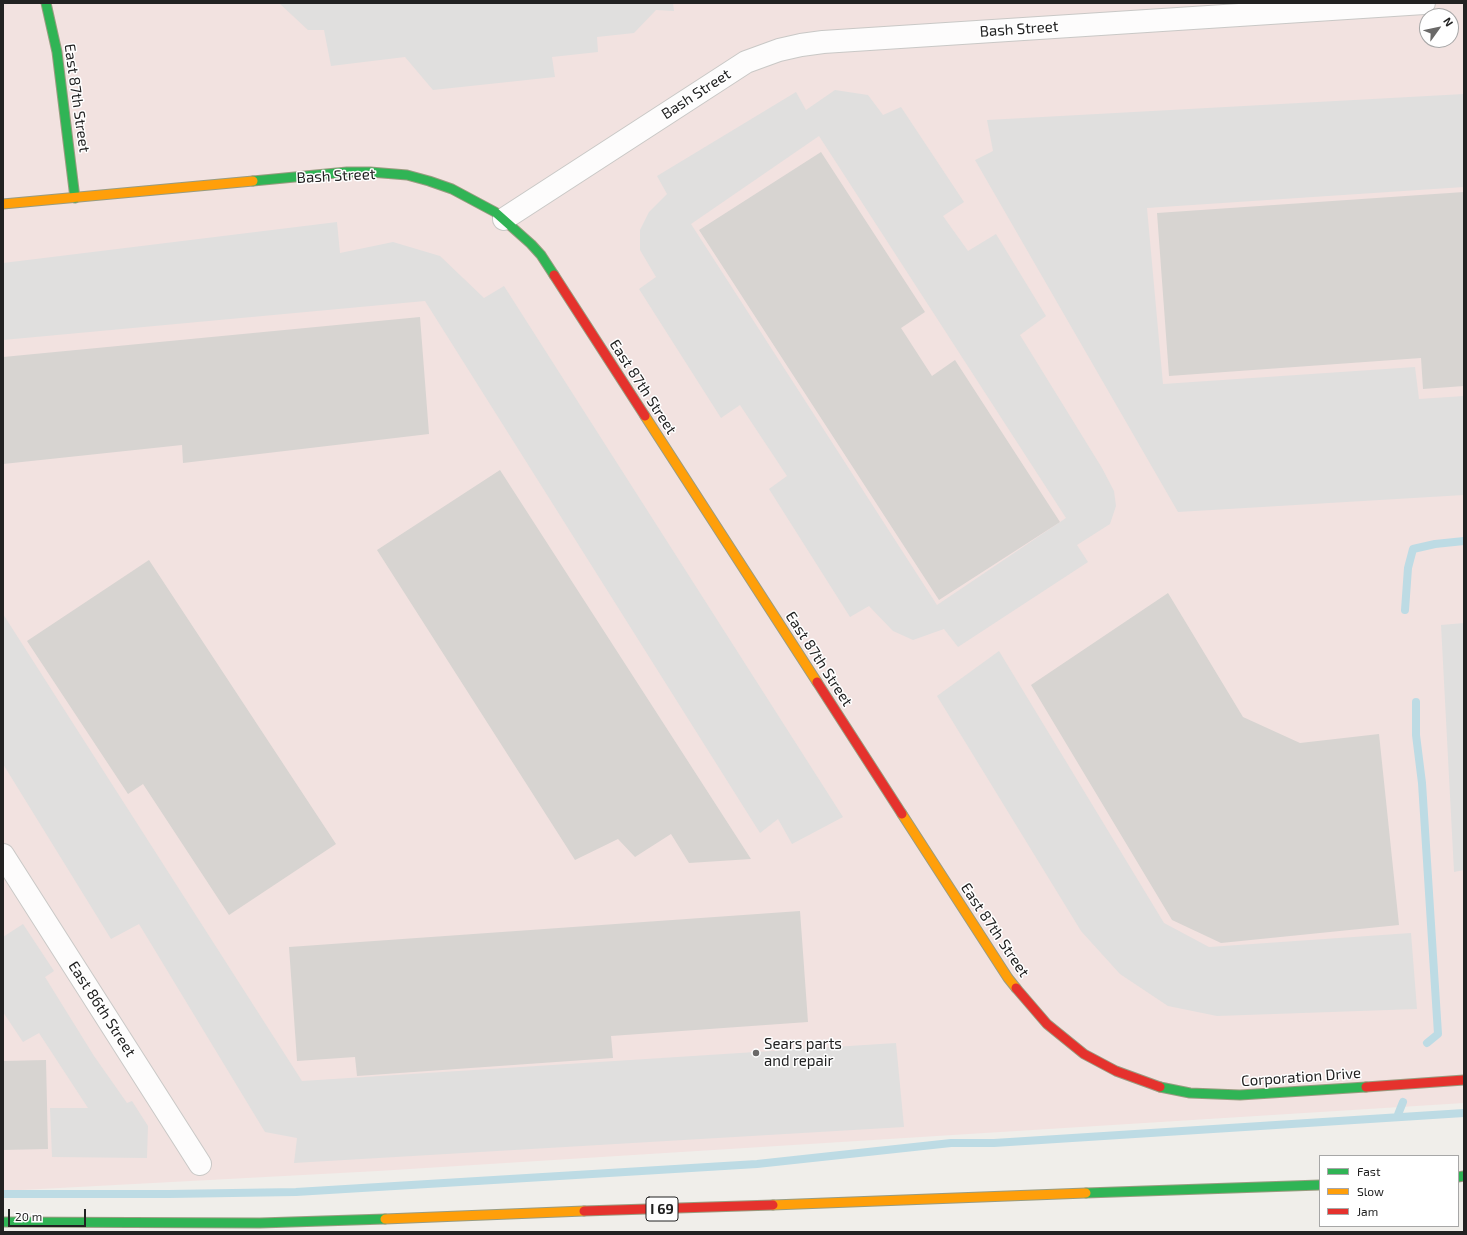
<!DOCTYPE html>
<style>
body{margin:0}
#map{position:relative;width:1467px;height:1235px;overflow:hidden;background:#f0eeea;font-family:"Exo 2",sans-serif}
canvas{display:block}
.frame{position:absolute;inset:0;border:4px solid #222;pointer-events:none}
.legend{position:absolute;left:1319px;top:1155px;width:140px;height:72px;box-sizing:border-box;background:#fff;border:1px solid #a7a7a7;margin:0;padding:5px 7px;list-style:none;font-size:12px;color:#222}
.legend li{display:flex;align-items:center;gap:8px;height:20px}
.legend b{width:20px;border:1px solid #a7a7a7}
.north{position:absolute;left:1419px;top:8px;width:40px;height:40px;box-sizing:border-box;background:#fff;border:1px solid #a7a7a7;border-radius:50%;rotate:57deg;font-size:11px;font-weight:700;line-height:16px;text-align:center;color:#222}
.north::after{content:'';display:block;margin:auto;width:14px;height:18px;background:#6a6968;clip-path:polygon(50% 0,100% 100%,50% 72%,0 100%)}
.scale{position:absolute;left:8px;top:1209px;width:78px;height:18px;box-sizing:border-box;border:2px solid #222;border-top:0;padding-left:5px;font-size:12px;line-height:14px;white-space:nowrap;color:#222;-webkit-text-stroke:3px #fff;paint-order:stroke}
</style>
<div id="map">
<canvas width="1467" height="1235"></canvas>
<div class="frame"></div>
<ul class="legend">
<li><b style="height:5px;background:#30b455"></b>Fast</li>
<li><b style="height:5px;background:#ff9f0a"></b>Slow</li>
<li><b style="height:5px;background:#e5322d"></b>Jam</li>
</ul>
<div class="north">N</div>
<div class="scale">20 m</div>
</div>
<script>
const g = document.querySelector('canvas').getContext('2d');
g.lineJoin = 'round';
function paint(path, color) {
  g.fillStyle = color;
  g.fill(path, 'evenodd');
}
function poly(rows) {
  const path = new Path2D();
  for (const r of rows) {
    path.moveTo(r[0], r[1]);
    for (let i = 2; i < r.length; i += 2) path.lineTo(r[i], r[i + 1]);
  }
  return path;
}
function trace(path, color, width, dash) {
  g.strokeStyle = color;
  g.lineWidth = width;
  g.lineCap = dash ? 'butt' : 'round';
  g.setLineDash(dash || []);
  g.stroke(path);
}
function label(font, color, halo, rows, align = 'center') {
  g.font = font + ' "Exo 2",sans-serif';
  g.lineWidth = 3;
  g.setLineDash([]);
  g.textBaseline = 'middle';
  g.strokeStyle = halo;
  g.fillStyle = color;
  for (const [text, x, y, turn = 0] of rows) {
    g.save();
    g.translate(x, y);
    g.rotate((+turn || 0) * Math.PI / 180);
    g.textAlign = isNaN(turn) ? turn : align;
    if (halo) g.strokeText(text, 0, 0);
    g.fillText(text, 0, 0);
    g.restore();
  }
}
paint(poly([
 [3,3,1464,3,1464,1103,378,1171,3,1191],
 [1427,16,1451,16,1451,40,1427,40]
]), '#f2e2e0');
paint(poly([
 [279,3,673,3,674,11,656,10,634,33,597,37,598,52,552,57,555,77,433,90,405,57,331,66,324,30,308,30],
 [835,90,868,95,883,115,901,107,964,202,943,216,968,251,996,234,1046,316,1020,335,1102,468,1114,491,1116,506,1110,524,1077,545,1088,562,958,647,944,629,913,640,893,631,869,606,850,617,769,489,787,476,740,405,721,418,639,289,656,277,640,250,640,230,649,212,667,194,657,176,796,92,806,110],
 [819,136,1066,518,937,605,691,224],
 [1464,94,1464,187,1147,208,1163,384,1415,367,1419,399,1464,396,1464,495,1178,512,975,160,993,151,987,120],
 [337,222,340,253,393,242,440,256,484,298,504,286,843,817,792,844,778,819,760,833,425,301,3,340,3,263],
 [3,614,302,1081,896,1043,904,1127,294,1163,297,1138,265,1132,139,924,111,939,3,764],
 [1464,623,1464,870,1454,872,1441,625],
 [999,651,1164,923,1209,947,1411,933,1417,1009,1217,1016,1168,1006,1120,974,1081,931,937,696],
 [23,924,54,971,45,977,94,1056,127,1103,132,1101,148,1126,147,1158,52,1157,50,1108,88,1108,39,1033,23,1042,3,1012,3,937]
]), '#e0dfde');
trace(poly([
 [1405,610,1408,568,1413,549,1435,544,1464,541],
 [1416,702,1416,735,1422,783,1438,1034,1427,1043],
 [1397,1117,1403,1102],
 [3,1194,169,1194,296,1192,757,1164,951,1143,994,1143,1464,1113]
]), '#bddbe4', 8);
paint(poly([
 [821,152,925,312,901,328,932,376,955,360,1060,522,939,600,699,230],
 [1464,192,1464,386,1423,389,1421,358,1169,376,1157,213],
 [420,317,429,434,183,463,182,445,3,464,3,357],
 [500,470,751,859,689,863,671,834,635,857,618,839,575,860,377,550],
 [149,560,336,844,229,915,143,784,128,794,27,641],
 [1168,593,1243,717,1300,743,1379,734,1399,925,1221,943,1172,920,1031,685],
 [800,911,808,1022,611,1036,613,1058,357,1076,355,1057,297,1061,289,947],
 [46,1060,48,1149,3,1150,3,1061]
]), '#d7d4d1');
const street = poly([
 [504,219,746,62,779,50,801,45,823,42,1424,3],
 [3,855,200,1164]
]);
const fast = poly([
 [46,3,57,52,75,198],
 [253,181,347,172,370,172,407,175,429,181,452,189,495,212,531,244,541,255,554,275],
 [1160,1087,1190,1093,1240,1095,1366,1087],
 [1458,1177,1464,1176],
 [1086,1193,1320,1185],
 [3,1222,260,1223,385,1219]
]);
const slow = poly([
 [3,204,253,181],
 [645,416,817,682],
 [902,814,1008,978,1016,988],
 [773,1205,1086,1193],
 [385,1219,584,1211]
]);
const jam = poly([
 [554,275,645,416],
 [817,682,902,814],
 [1016,988,1047,1024,1084,1054,1116,1071,1160,1087],
 [1366,1087,1464,1080],
 [584,1211,773,1205]
]);
trace(street, '#c9c8c6', 24);
trace(fast, '#999c80', 11);
trace(slow, '#999c80', 11);
trace(jam, '#999c80', 11);
trace(street, '#fdfcfc', 22);
trace(fast, '#30b455', 9);
trace(slow, '#ff9f0a', 9);
trace(jam, '#e5322d', 9);
for (const [x, y, r, color] of [
 [756,1053,4,"#6a6968"]
]) {
  const dot = new Path2D();
  dot.arc(x, y, r, 0, 2 * Math.PI);
  g.fillStyle = color;
  g.fill(dot);
  trace(dot, '#fff', 1.5);
}
for (const [x, y, w] of [
 [662,1209,32]
]) {
  const box = new Path2D();
  box.roundRect(x - w / 2, y - 12, w, 24, 3);
  g.fillStyle = '#fff';
  g.fill(box);
  trace(box, '#222', 1);
}
label('bold 14px', '#222', null, [
 ["I 69",662,1209]
]);
label('15px', '#222', '#fff', [
 ["Bash Street",1019,29,-4],
 ["Bash Street",696,94,-33],
 ["East 87th Street",77,98,82],
 ["Bash Street",336,176,-3],
 ["East 87th Street",643,387,57],
 ["East 87th Street",819,659,57],
 ["East 87th Street",995,930,56],
 ["East 86th Street",102,1009,57],
 ["Corporation Drive",1301,1077,-4]
]);
label('15px', '#222', '#fff', [
 ["Sears parts",764,1044],
 ["and repair",764,1061]
], 'left');
</script>
